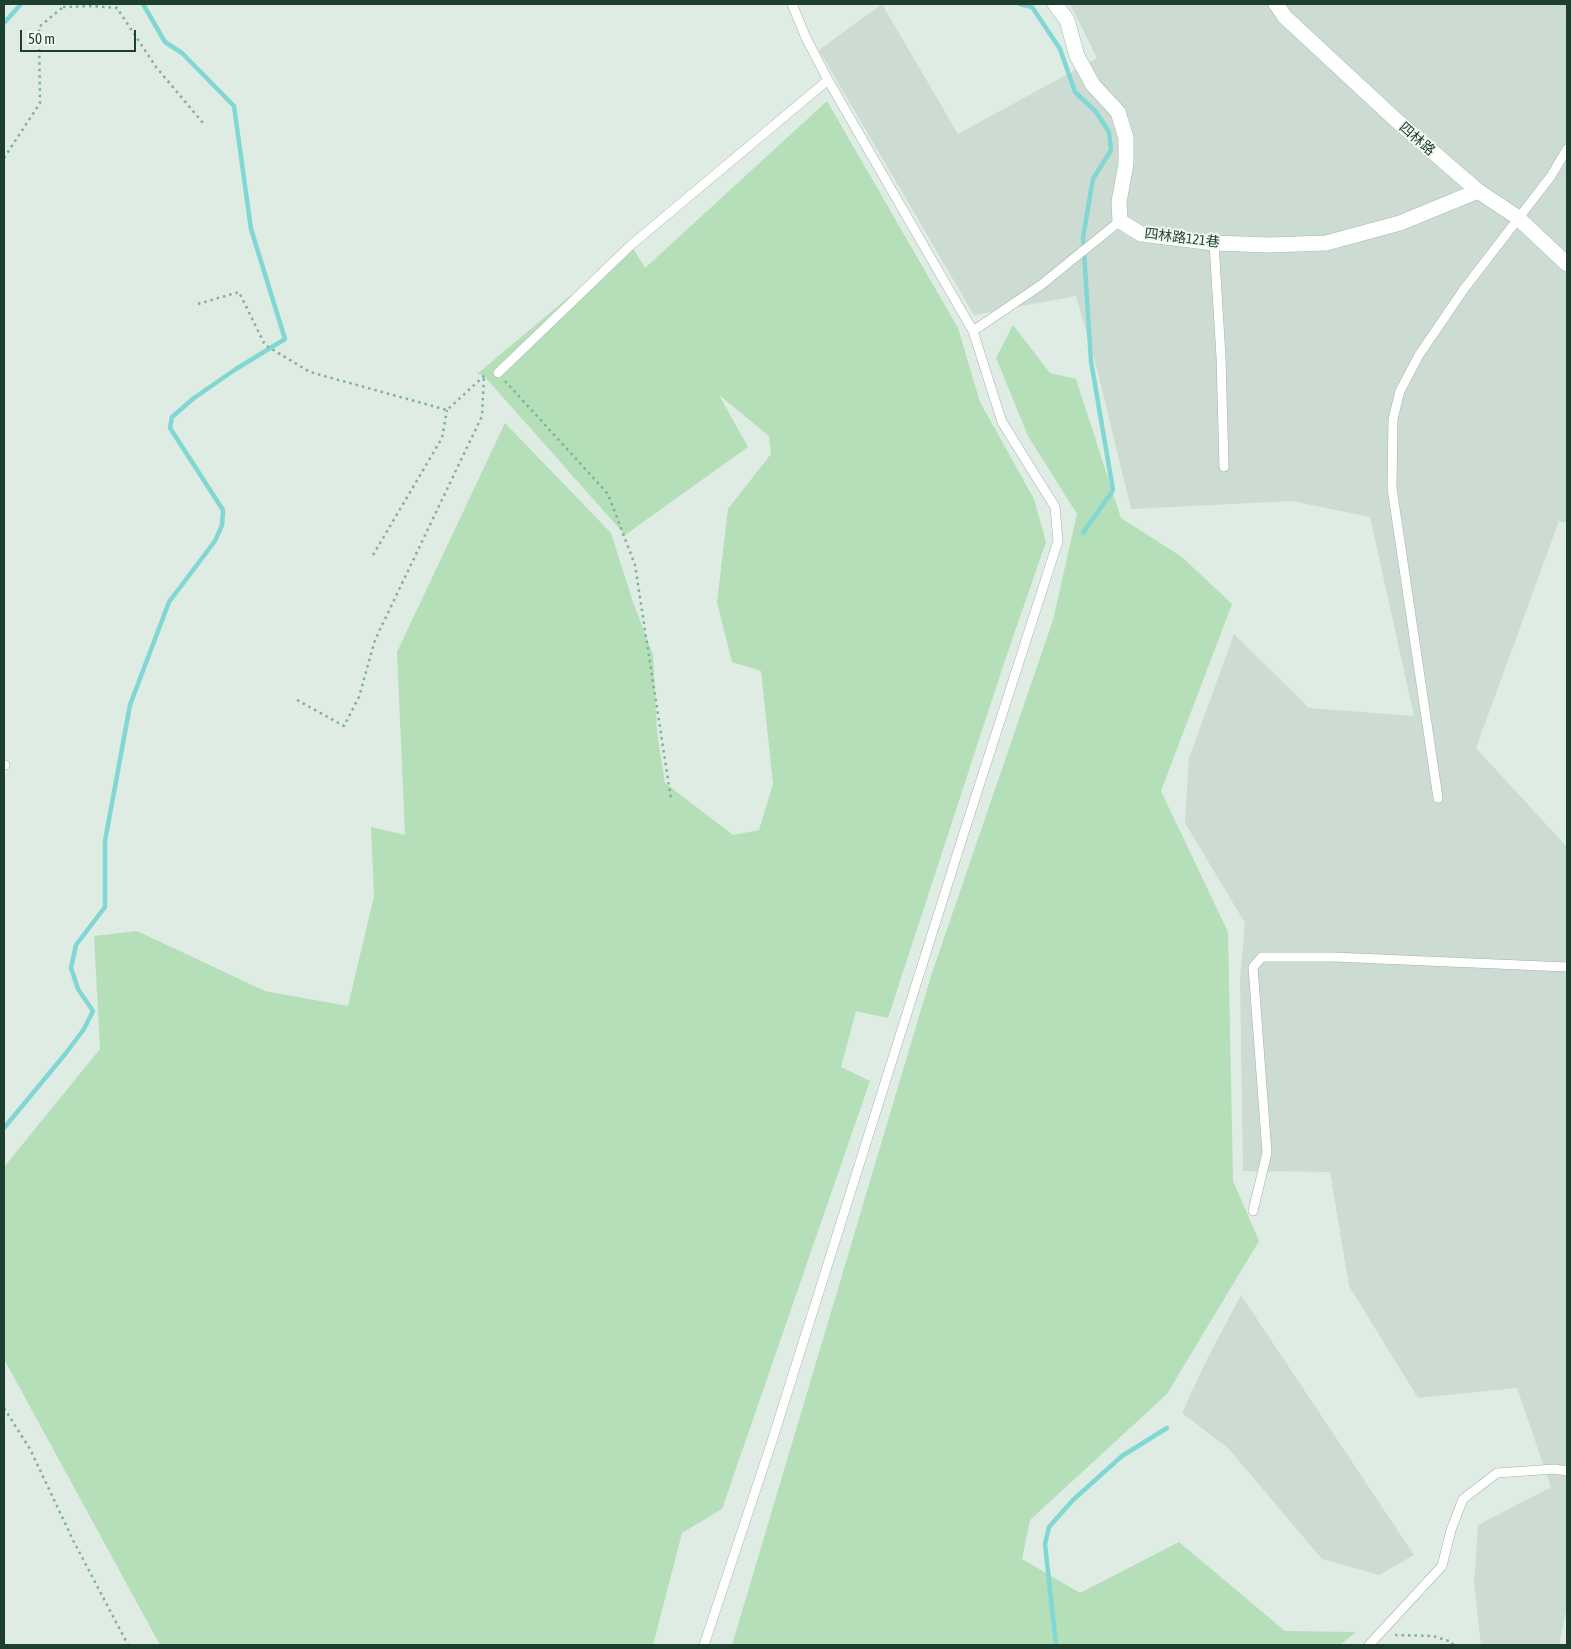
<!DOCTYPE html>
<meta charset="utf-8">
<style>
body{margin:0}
#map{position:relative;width:1571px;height:1649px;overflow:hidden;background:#dfece4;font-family:"Asap Condensed",sans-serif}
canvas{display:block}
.frame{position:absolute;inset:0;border:5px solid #1e3e2f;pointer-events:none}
.scale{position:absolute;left:20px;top:30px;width:116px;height:22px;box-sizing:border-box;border:2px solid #1e3e2f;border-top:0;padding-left:6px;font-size:15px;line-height:18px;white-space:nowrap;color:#1e3e2f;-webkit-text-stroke:4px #f0f8f2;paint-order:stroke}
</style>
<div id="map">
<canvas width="1571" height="1649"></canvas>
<div class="frame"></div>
<div class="scale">50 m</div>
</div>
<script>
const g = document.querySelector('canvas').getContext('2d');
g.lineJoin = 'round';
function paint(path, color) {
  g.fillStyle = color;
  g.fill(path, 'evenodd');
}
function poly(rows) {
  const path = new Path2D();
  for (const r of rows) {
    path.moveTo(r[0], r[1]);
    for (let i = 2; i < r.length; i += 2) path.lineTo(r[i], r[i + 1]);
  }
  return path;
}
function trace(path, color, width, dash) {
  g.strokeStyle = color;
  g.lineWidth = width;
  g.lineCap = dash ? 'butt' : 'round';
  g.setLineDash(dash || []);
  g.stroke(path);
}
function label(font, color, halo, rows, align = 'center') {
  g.font = font + ' "Asap Condensed","Noto Sans TC",sans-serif';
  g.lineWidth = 4;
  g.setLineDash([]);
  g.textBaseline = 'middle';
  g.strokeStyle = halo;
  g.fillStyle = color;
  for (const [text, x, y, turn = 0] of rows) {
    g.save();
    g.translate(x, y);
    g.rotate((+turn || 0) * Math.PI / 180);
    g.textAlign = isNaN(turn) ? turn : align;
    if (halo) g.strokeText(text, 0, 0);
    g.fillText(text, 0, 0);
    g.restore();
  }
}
paint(poly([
 [882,4,958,134,1097,58,1070,4,1567,4,1567,523,1559,521,1476,748,1567,847,1567,1606,1559,1645,1481,1645,1474,1584,1478,1525,1551,1487,1517,1388,1418,1398,1349,1286,1330,1172,1243,1171,1240,979,1245,923,1185,823,1189,758,1234,634,1309,708,1414,716,1370,517,1292,501,1131,509,1098,373,1076,296,974,315,819,50],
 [1241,1295,1414,1555,1379,1575,1322,1559,1228,1448,1182,1413,1205,1363]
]), '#cddcd2');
paint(poly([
 [827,101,958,328,980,402,1034,499,1046,542,1005,660,888,1018,856,1011,841,1067,870,1081,722,1509,682,1533,653,1645,160,1645,4,1359,4,1167,100,1049,94,936,137,931,265,991,348,1006,374,896,371,827,405,835,397,652,505,423,611,533,633,602,653,655,657,732,665,783,733,835,759,830,773,784,761,671,732,662,717,602,728,509,771,454,769,436,719,395,748,447,625,535,484,376,477,374,631,245,645,268],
 [1013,325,1050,373,1076,379,1121,518,1182,557,1232,604,1161,791,1228,932,1233,1181,1259,1241,1167,1394,1030,1520,1022,1559,1080,1593,1179,1542,1285,1631,1356,1632,1340,1645,732,1645,931,976,1053,620,1077,514,1028,436,996,358]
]), '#b5dfb8');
trace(poly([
 [1020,4,1032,7,1060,49,1075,92,1096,112,1109,132,1111,150,1093,179,1083,237,1091,361,1113,490,1083,533],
 [4,23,21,4],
 [4,1128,66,1053,84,1029,93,1011,78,989,71,968,76,945,105,907,105,841,130,705,169,602,215,541,222,525,223,510,170,428,172,417,194,398,236,369,285,339,251,229,234,106,182,53,165,42,143,4],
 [1056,1645,1045,1544,1049,1527,1073,1500,1122,1456,1167,1428]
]), '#81d7d3', 4.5);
const lane = poly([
 [1214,243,1221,357,1224,467],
 [973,331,1041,285,1120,221],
 [498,373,631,245,828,80],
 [4,765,5,765],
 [1438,798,1392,488,1393,419,1400,391,1419,355,1464,289,1551,176,1567,149],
 [1253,1211,1267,1153,1253,967,1262,957,1333,957,1567,967],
 [704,1645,772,1441,961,842,1058,541,1055,507,1002,422,973,331,828,80,806,38,792,4],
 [1369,1645,1442,1566,1451,1530,1463,1499,1497,1473,1555,1469,1567,1471]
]);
const street = poly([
 [1276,4,1285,17,1396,120,1478,191]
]);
const secondary = poly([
 [1055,4,1067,20,1077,56,1093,85,1118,112,1126,138,1126,164,1119,202,1120,221,1141,234,1214,243,1269,245,1326,243,1400,223,1478,191,1517,217,1567,264]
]);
trace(lane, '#a1b4aa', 10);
trace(street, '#a1b4aa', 16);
trace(secondary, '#9fbcac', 16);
trace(poly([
 [63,7,93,6,117,8,156,67,203,123],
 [4,158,40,103,39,27,63,7,64,4],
 [198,304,239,292,265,345,310,372,447,410,484,376,488,375],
 [505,381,608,494,635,565,671,799],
 [373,555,442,438,447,410],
 [297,700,344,726,359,697,375,640,482,416,484,376],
 [4,1408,30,1449,73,1540,128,1645],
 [1395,1635,1433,1636,1452,1642,1453,1645]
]), '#7cb397', 2.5, [2.5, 4]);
trace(lane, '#fff', 9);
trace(street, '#fff', 15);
trace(secondary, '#fff', 15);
label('14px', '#1e3e2f', '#f0f8f2', [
 ["四林路",1417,139,41],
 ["四林路121巷",1182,238,7]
]);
</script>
